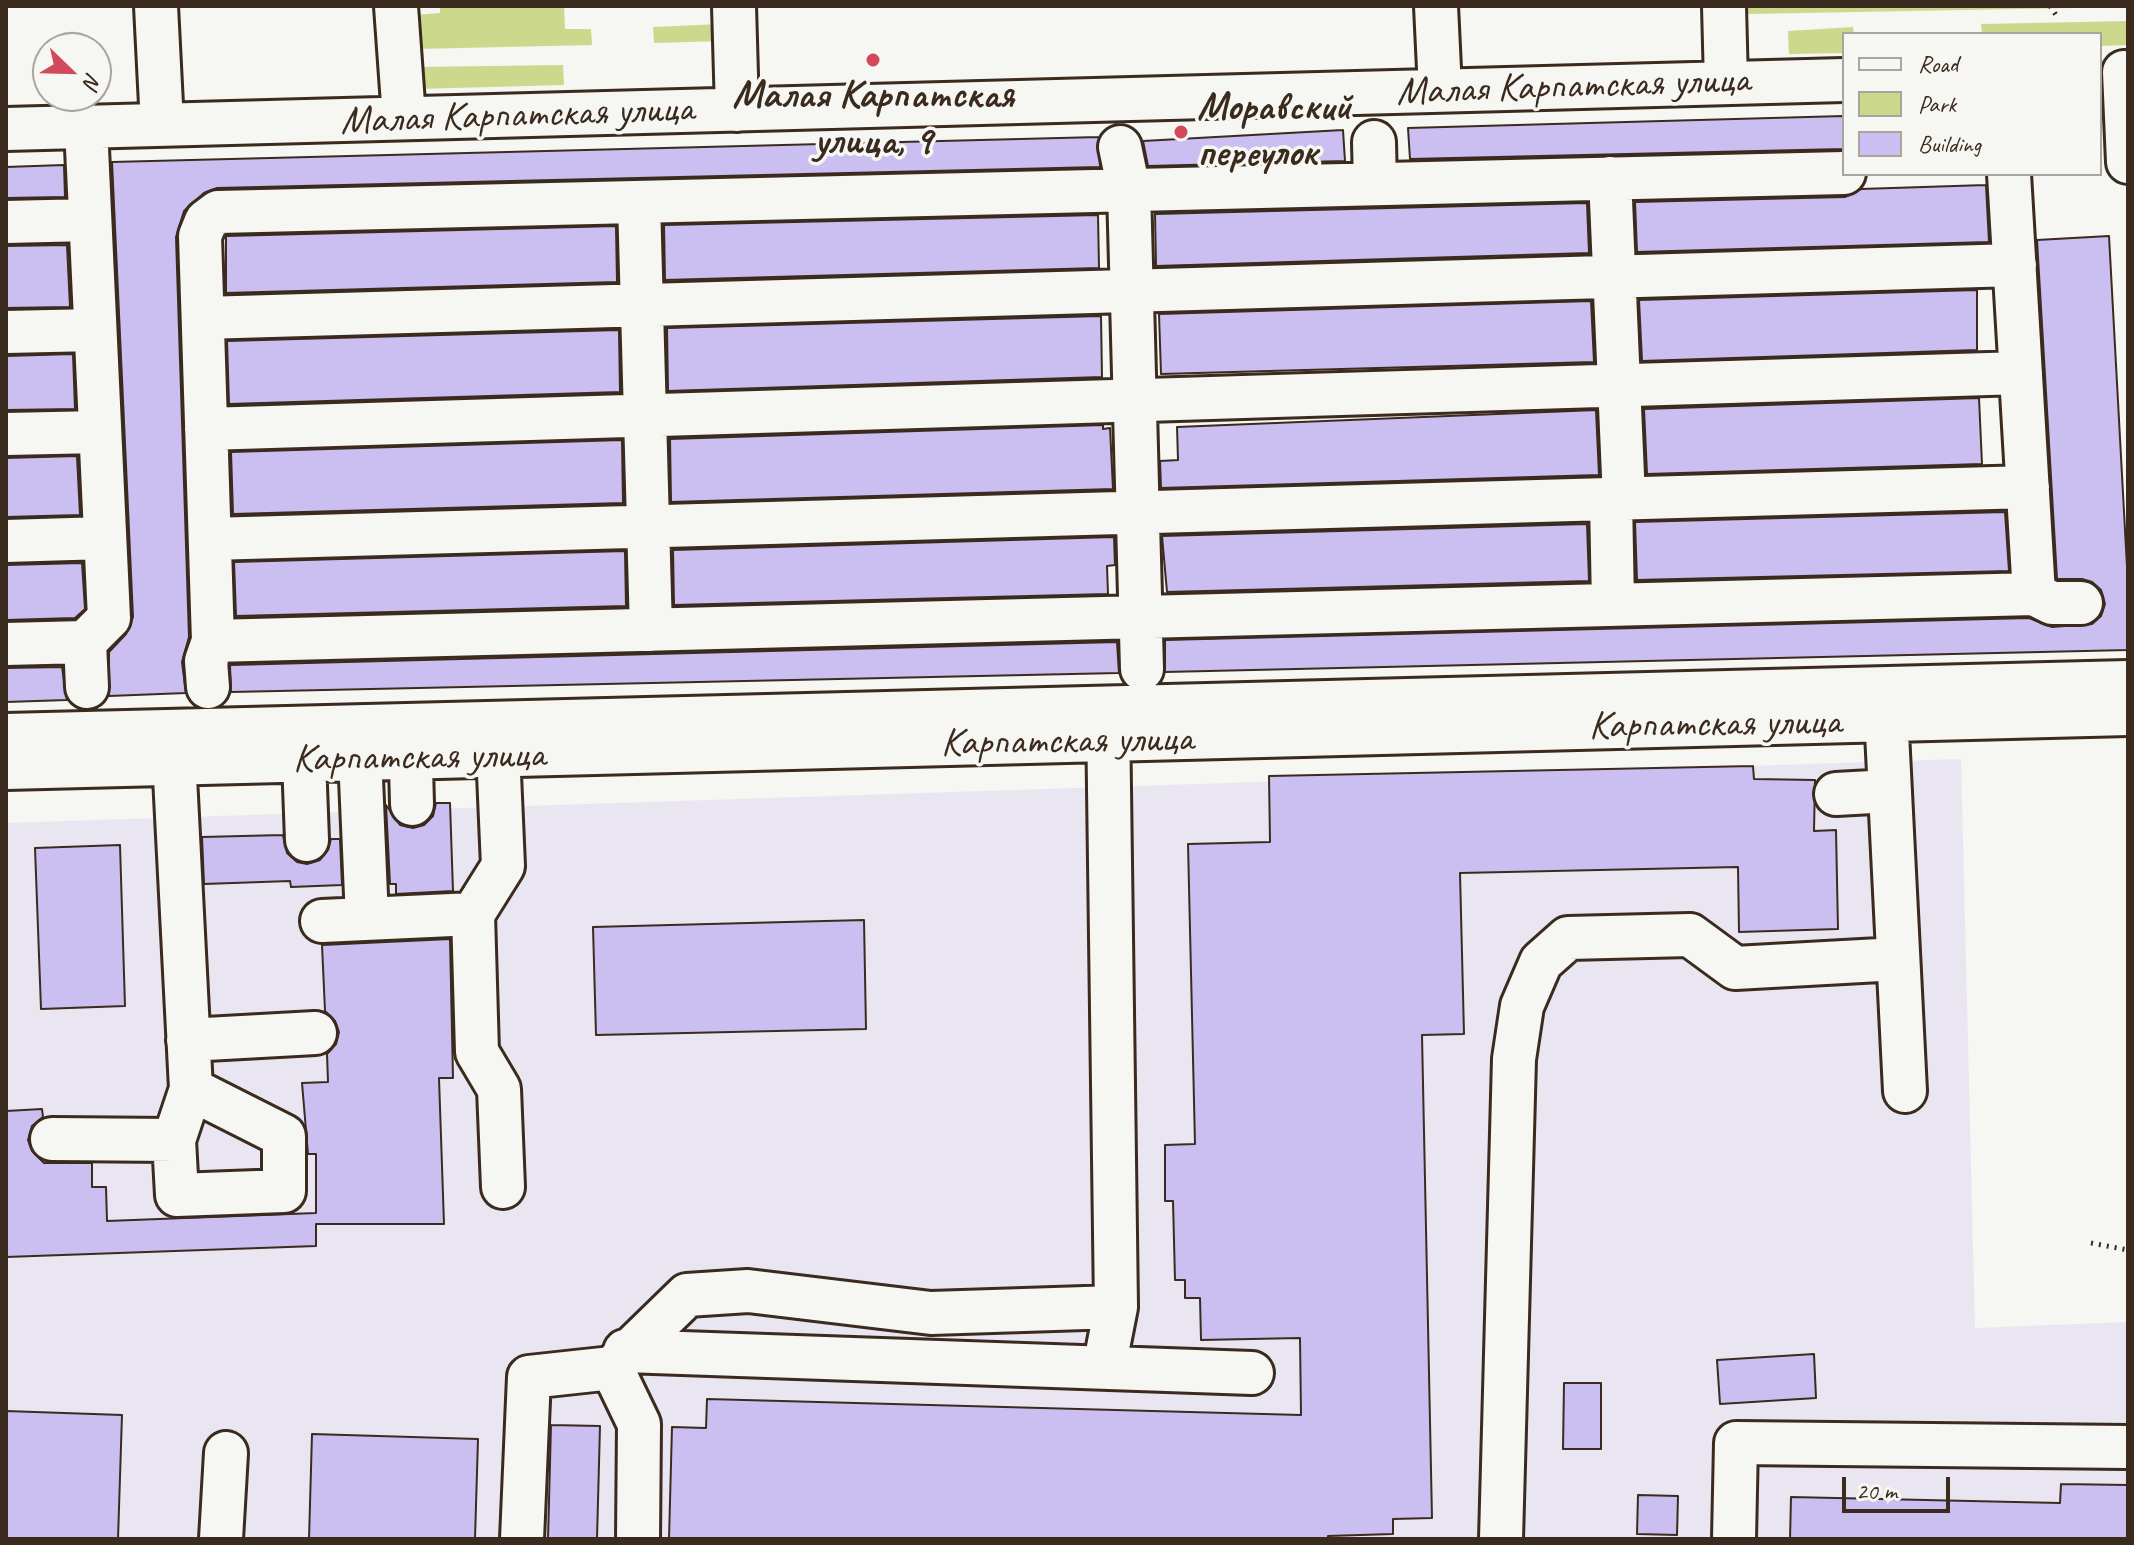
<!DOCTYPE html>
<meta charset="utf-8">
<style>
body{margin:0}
#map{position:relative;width:2134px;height:1545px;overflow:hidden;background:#f6f6f2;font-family:Caveat,sans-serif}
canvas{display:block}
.frame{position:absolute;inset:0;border:8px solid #3b2a1e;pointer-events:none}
.legend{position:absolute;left:1842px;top:32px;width:260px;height:144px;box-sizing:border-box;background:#f6f6f2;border:2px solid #aba49d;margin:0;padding:10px 14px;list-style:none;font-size:24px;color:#3b2a1e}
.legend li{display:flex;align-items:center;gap:16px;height:40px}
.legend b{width:40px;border:2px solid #aba49d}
.north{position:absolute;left:32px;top:32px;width:80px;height:80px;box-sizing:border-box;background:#f6f6f2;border:2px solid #aba49d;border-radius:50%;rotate:113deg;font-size:22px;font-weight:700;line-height:32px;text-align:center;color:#3b2a1e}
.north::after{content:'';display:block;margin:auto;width:28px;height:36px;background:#d1495b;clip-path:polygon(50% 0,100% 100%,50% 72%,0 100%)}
.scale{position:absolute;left:1842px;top:1477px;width:108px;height:36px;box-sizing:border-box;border:4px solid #3b2a1e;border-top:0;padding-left:10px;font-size:24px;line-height:28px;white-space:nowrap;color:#3b2a1e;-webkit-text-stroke:6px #f6f6f2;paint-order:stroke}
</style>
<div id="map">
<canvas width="2134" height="1545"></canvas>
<div class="frame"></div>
<ul class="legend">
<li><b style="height:10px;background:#f6f6f2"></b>Road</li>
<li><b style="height:22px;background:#ccd98d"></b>Park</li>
<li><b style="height:22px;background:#cbbff1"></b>Building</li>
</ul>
<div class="north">N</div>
<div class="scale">20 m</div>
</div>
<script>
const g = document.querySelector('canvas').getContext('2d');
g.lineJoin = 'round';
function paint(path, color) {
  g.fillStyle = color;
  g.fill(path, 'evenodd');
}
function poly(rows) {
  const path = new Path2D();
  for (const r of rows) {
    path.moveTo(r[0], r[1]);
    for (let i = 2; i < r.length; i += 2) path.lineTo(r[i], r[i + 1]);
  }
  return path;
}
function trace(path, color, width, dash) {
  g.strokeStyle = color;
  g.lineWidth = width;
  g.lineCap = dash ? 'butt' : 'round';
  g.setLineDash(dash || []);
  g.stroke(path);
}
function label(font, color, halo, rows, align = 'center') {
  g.font = font + ' Caveat,sans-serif';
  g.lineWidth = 7;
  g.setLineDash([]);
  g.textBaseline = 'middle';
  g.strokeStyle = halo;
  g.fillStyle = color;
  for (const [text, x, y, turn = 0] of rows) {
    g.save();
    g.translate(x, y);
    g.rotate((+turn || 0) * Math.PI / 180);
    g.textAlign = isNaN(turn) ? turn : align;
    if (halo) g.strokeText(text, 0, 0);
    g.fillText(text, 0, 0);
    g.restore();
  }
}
paint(poly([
 [1961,759,1975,1328,2128,1322,2128,1539,6,1539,6,823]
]), '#e9e6f2');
paint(poly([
 [440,6,564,6,565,29,591,29,592,45,416,49,414,15,440,13],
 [1747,6,2128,6,2128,7,1747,14],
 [2128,21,2128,45,2100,46,2100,34,1982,34,1981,24],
 [722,24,723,41,654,43,653,27],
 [1853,27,1854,34,1844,34,1844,53,1789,54,1788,31],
 [563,65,564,85,417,89,418,67]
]), '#ccd98d');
const building = poly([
 [1844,116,1844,149,1410,159,1408,128,1844,116],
 [1343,130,1345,161,1148,166,1143,141,1343,130],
 [1099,137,1100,167,217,188,204,193,184,211,176,237,189,637,182,662,186,693,109,696,109,652,126,634,133,617,112,162,1099,137],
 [64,165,65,197,6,198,6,167,64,165],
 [1986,185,1989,242,1637,252,1635,202,1845,197,1861,189,1986,185],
 [1587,203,1589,253,1156,266,1155,214,1587,203],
 [1098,215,1099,268,665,280,664,225,1098,215],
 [616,226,617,282,226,293,226,236,616,226],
 [2109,236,2128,585,2128,650,1165,672,1165,640,2029,618,2052,627,2092,624,2101,616,2105,604,2101,590,2092,582,2082,579,2057,579,2037,240,2109,236],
 [67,245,70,307,6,308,6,246,67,245],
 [1977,290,1977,350,1642,361,1639,300,1977,290],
 [1591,301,1594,362,1161,374,1159,314,1591,301],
 [1101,316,1102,377,668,391,667,328,1101,316],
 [619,330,620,392,229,404,227,341,619,330],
 [73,354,75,409,6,410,6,356,73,354],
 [1979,398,1982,464,1647,474,1644,409,1979,398],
 [1596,410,1599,475,1161,488,1160,461,1178,460,1177,427,1596,410],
 [1103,425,1103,429,1110,428,1113,489,671,502,670,439,1103,425],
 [622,440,623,503,233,514,231,452,622,440],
 [77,456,80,515,6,517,6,458,77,456],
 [2005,512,2009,571,1637,580,1635,522,2005,512],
 [1587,524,1589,581,1167,592,1162,536,1587,524],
 [1114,537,1115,565,1107,566,1108,594,674,605,673,550,1114,537],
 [625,551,626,606,236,616,234,562,625,551],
 [82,563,85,609,75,618,6,620,6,565,82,563],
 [1117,642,1119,673,231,692,230,665,1117,642],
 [62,667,67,700,6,702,6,668,62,667],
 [1753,766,1754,779,1815,780,1814,831,1836,830,1838,929,1739,932,1738,867,1460,873,1464,1034,1422,1035,1432,1518,1393,1519,1393,1534,1328,1536,1328,1539,669,1539,672,1427,706,1428,707,1399,1301,1415,1300,1338,1201,1340,1200,1298,1185,1298,1185,1280,1175,1280,1173,1201,1165,1201,1165,1145,1195,1144,1188,844,1270,842,1269,776,1753,766],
 [436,803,450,803,453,891,396,894,396,884,390,884,386,805,400,825,413,828,424,825,433,816,436,803],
 [283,835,287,853,297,862,307,864,320,860,328,850,331,839,340,839,342,885,291,887,290,881,204,884,202,837,283,835],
 [120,845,125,1006,41,1009,35,848,120,845],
 [864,920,866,1029,596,1035,593,927,864,920],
 [450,939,453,1078,439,1078,444,1224,316,1224,316,1246,6,1257,6,1111,42,1109,43,1117,32,1126,28,1140,32,1151,44,1163,92,1163,92,1187,106,1187,107,1221,316,1213,316,1154,308,1154,302,1083,328,1082,327,1054,336,1044,339,1032,335,1021,325,1011,322,945,450,939],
 [1814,1354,1816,1398,1720,1404,1717,1360,1814,1354],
 [1564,1383,1601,1383,1601,1449,1563,1449,1564,1383],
 [6,1411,122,1415,118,1539,6,1539,6,1411],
 [551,1425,600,1426,597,1539,548,1539,551,1425],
 [312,1434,478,1439,475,1539,309,1539,312,1434],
 [2061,1484,2128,1485,2128,1539,1790,1539,1791,1497,2060,1503,2061,1484],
 [1638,1495,1678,1496,1677,1535,1637,1534,1638,1495]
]);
paint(building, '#cbbff1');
trace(building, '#3b2a1e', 2);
const minor = poly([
 [156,6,162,125],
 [396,6,404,118],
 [734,6,737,110],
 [1436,6,1440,90],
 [1724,6,1726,83],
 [2124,72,2128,162],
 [86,127,109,618,85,642,87,687],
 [6,129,1844,80],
 [1374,142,1375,184],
 [1120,147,1129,190,1142,669],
 [2009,174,2034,594],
 [1610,178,1624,498],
 [639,202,651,630],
 [6,222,90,220],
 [203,318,2015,265],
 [6,332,95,330],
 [206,429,2021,373],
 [6,434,100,432],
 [1611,499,1613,605],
 [210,539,2028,487],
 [6,541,105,538],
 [213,641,2034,594,2052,603,2081,603],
 [6,644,85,642],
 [208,687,206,661,213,641,200,236,206,221,218,212,1844,173],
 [1885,693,1905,1091],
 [497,728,503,866,473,914,477,1052,499,1089,503,1187],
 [410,729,412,804],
 [359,732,367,919],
 [303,733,307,840],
 [6,735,2128,682],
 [173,738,191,1089,174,1140,177,1195,284,1191,284,1136,191,1089],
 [6,768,2128,714],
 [1836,794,1890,791],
 [322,921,473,914],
 [188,1040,315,1033],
 [52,1139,174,1140],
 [625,1351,1252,1373],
 [612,1368,639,1424,638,1539],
 [1104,1368,1116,1307,1108,714],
 [221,1539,226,1453],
 [522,1539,529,1377,612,1368,687,1295,748,1291,931,1313,1116,1307],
 [1501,1539,1514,1059,1522,1006,1541,962,1568,938,1690,935,1735,968,1898,959],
 [1734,1539,1736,1443,2128,1447]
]);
trace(minor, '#3b2a1e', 48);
trace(poly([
 [2050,6,2056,15],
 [2091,1243,2128,1250]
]), '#3b2a1e', 5, [2, 6]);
trace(minor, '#f6f6f2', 42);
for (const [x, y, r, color] of [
 [873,60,8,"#d1495b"],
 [1181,132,8,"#d1495b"]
]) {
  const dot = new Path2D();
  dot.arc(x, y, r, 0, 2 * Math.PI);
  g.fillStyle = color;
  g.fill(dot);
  trace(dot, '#f6f6f2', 3);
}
label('40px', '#3b2a1e', '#f6f6f2', [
 ["Малая Карпатская улица",1573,87,-2],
 ["Малая Карпатская улица",517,116,-2],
 ["Карпатская улица",1715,725,-1],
 ["Карпатская улица",1067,742,-1],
 ["Карпатская улица",419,758,-1]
]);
label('bold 40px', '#3b2a1e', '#f6f6f2', [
 ["Малая Карпатская",873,97],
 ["улица, 9",873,143],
 ["Моравский",1197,109,"left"],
 ["переулок",1197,155,"left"]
]);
</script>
